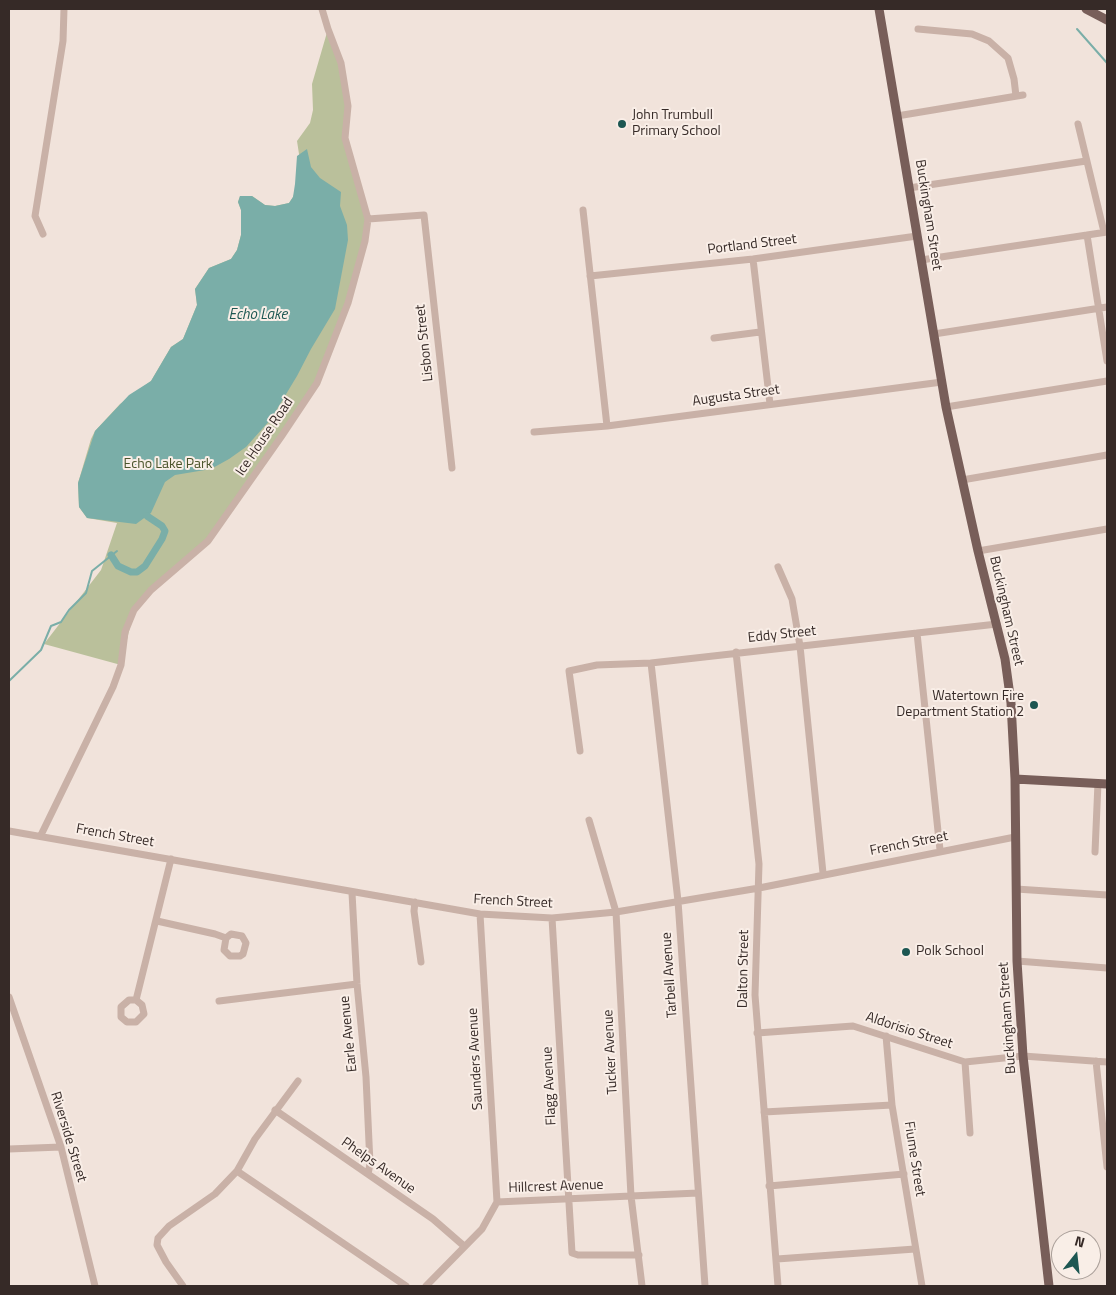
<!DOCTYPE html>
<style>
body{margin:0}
#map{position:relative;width:1116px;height:1295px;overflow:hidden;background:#f1e3db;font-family:"Titillium Web",sans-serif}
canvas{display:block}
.frame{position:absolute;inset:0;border:10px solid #362a27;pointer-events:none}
.north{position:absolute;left:1051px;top:1230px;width:50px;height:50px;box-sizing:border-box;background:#f9eee7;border:1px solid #aba09a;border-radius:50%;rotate:16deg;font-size:14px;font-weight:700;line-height:20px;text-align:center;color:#362a27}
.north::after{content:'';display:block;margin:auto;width:18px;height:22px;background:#1d5752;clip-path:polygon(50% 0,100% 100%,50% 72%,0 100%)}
</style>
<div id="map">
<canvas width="1116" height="1295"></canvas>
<div class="frame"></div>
<div class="north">N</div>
</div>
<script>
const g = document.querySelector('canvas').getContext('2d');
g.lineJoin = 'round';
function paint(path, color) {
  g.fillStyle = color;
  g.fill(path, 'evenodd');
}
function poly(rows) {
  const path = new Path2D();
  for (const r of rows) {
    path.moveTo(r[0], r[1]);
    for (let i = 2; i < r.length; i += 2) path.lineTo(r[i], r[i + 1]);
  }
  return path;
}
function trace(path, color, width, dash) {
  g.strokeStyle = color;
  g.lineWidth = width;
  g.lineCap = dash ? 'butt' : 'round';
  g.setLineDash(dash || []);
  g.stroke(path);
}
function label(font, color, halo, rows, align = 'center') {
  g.font = font + ' "Titillium Web",sans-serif';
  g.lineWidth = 4;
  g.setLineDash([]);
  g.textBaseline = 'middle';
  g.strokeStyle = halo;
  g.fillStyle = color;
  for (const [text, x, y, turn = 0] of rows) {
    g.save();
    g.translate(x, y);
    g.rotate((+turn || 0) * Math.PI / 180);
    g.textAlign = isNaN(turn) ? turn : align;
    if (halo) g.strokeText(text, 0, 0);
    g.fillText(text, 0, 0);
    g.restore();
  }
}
paint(poly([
 [328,29,341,63,348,106,345,138,368,219,348,303,317,383,208,541,134,610,121,665,44,644,101,570,117,523,87,518,79,507,78,483,91,439,95,431,120,404,151,381,171,347,183,339,197,305,195,289,209,268,231,259,237,250,241,235,241,210,238,202,240,196,252,196,265,205,275,206,289,203,293,197,305,164,299,154,297,141,310,123,313,110,312,84]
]), '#bac09b');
paint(poly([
 [307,149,311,167,320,178,341,192,340,206,347,225,348,240,335,309,311,349,297,376,271,419,246,447,229,459,211,469,175,475,165,482,151,513,136,524,87,518,79,507,78,483,95,431,129,395,151,381,171,347,183,339,197,305,195,289,209,268,231,259,237,250,241,235,241,210,238,202,240,196,252,196,265,205,275,206,289,203,293,197,295,184,297,156]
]), '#7aaea8');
trace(poly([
 [1077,29,1107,63],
 [9,681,41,650,51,626,61,622,69,610,86,593,92,571,117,551]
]), '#7aaea8', 2);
trace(poly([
 [111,555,118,566,131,572,137,572,145,566,162,539,165,531,162,526,147,516]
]), '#7aaea8', 7);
trace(poly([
 [918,29,972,34,989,41,1008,58,1014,79,1016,96],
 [897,116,1023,95],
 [1078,124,1104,232],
 [909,188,1086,161],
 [583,210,607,426],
 [368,219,424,215,452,468],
 [43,234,35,216,63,41,64,9],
 [1087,235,1107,361],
 [753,259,770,404],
 [921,260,1107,232],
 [590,276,753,259,917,236],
 [934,334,1107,307],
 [714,338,760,332],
 [946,407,1107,381],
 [534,432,607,426,942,382],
 [962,480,1107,455],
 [978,551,1107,529],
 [778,567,792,599,800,646,823,873],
 [917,633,940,850],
 [736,652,759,864,755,995,778,1286],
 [651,663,678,901,705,1286],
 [580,751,569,671,597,665,651,663,997,624],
 [589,820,616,912,631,1196,642,1286],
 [9,831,480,914,552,918,616,912,759,888,1015,837],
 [41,835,113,687,121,665,125,632,134,610,151,590,208,541,281,437,317,383,348,303,365,241,368,219,345,138,348,106,341,63,328,29,322,9],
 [1095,852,1098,783],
 [1016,889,1107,895],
 [352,893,357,984,366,1077,370,1164,368,1174],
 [415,902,414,911,421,962],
 [480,914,497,1202],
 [552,918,572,1253,578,1255,639,1255],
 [157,921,215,934,226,938,224,950,230,956,240,956,243,954,246,943,242,936,231,934,226,938],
 [1017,961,1107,968],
 [9,997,61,1147,95,1286],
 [136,1000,129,1000,121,1007,121,1017,127,1022,136,1022,144,1014,142,1005,136,1000,171,859],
 [219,1001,357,984],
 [757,1033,853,1026,965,1062,1023,1056,1107,1062],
 [886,1036,892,1105,922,1286],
 [1096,1061,1107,1167],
 [965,1062,970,1133],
 [275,1110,433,1219,464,1246],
 [764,1112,892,1105],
 [9,1149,61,1147],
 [237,1171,406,1286],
 [769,1186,904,1174],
 [777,1259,915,1249],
 [183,1286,166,1262,157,1245,158,1238,169,1226,215,1194,237,1171,255,1139,298,1081],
 [426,1286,482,1229,497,1202,698,1193]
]), '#c9b1a7', 7);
trace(poly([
 [879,9,946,407,978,551,1005,659,1011,703,1015,779,1017,961,1023,1056,1049,1286],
 [1086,9,1107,20],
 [1015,779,1107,784]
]), '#785e59', 9);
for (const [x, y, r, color] of [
 [622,124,5,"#1d5752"],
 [1034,705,5,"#1d5752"],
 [906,952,5,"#1d5752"]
]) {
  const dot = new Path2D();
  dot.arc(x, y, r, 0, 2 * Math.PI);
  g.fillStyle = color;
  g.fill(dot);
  trace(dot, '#f9eee7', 2);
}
label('14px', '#362a27', '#f9eee7', [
 ["John Trumbull",632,116],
 ["Primary School",632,132],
 ["Watertown Fire",1024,697,"right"],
 ["Department Station 2",1024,713,"right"],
 ["Polk School",916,952]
], 'left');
label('14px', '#362a27', '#f9eee7', [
 ["Buckingham Street",928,215,81],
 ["Portland Street",752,245,-7],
 ["Lisbon Street",425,343,-96],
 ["Augusta Street",736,396,-8],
 ["Ice House Road",265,437,-56],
 ["Buckingham Street",1006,611,77],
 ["Eddy Street",782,635,-6],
 ["French Street",115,836,10],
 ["French Street",909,844,-11],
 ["French Street",513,902,3],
 ["Dalton Street",744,969,-89],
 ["Tarbell Avenue",670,975,-94],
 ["Buckingham Street",1008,1018,-94],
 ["Aldorisio Street",909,1031,18],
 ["Earle Avenue",349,1034,-96],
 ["Tucker Avenue",611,1052,-93],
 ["Saunders Avenue",476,1059,-93],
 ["Flagg Avenue",550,1086,-93],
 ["Riverside Street",68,1137,73],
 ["Fiume Street",914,1159,81],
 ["Phelps Avenue",378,1166,35],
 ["Hillcrest Avenue",556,1187,-2]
]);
label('14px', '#4b542b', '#f9eee7', [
 ["Echo Lake Park",168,465]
]);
label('italic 15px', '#1d5752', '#f9eee7', [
 ["Echo Lake",258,315]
]);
</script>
